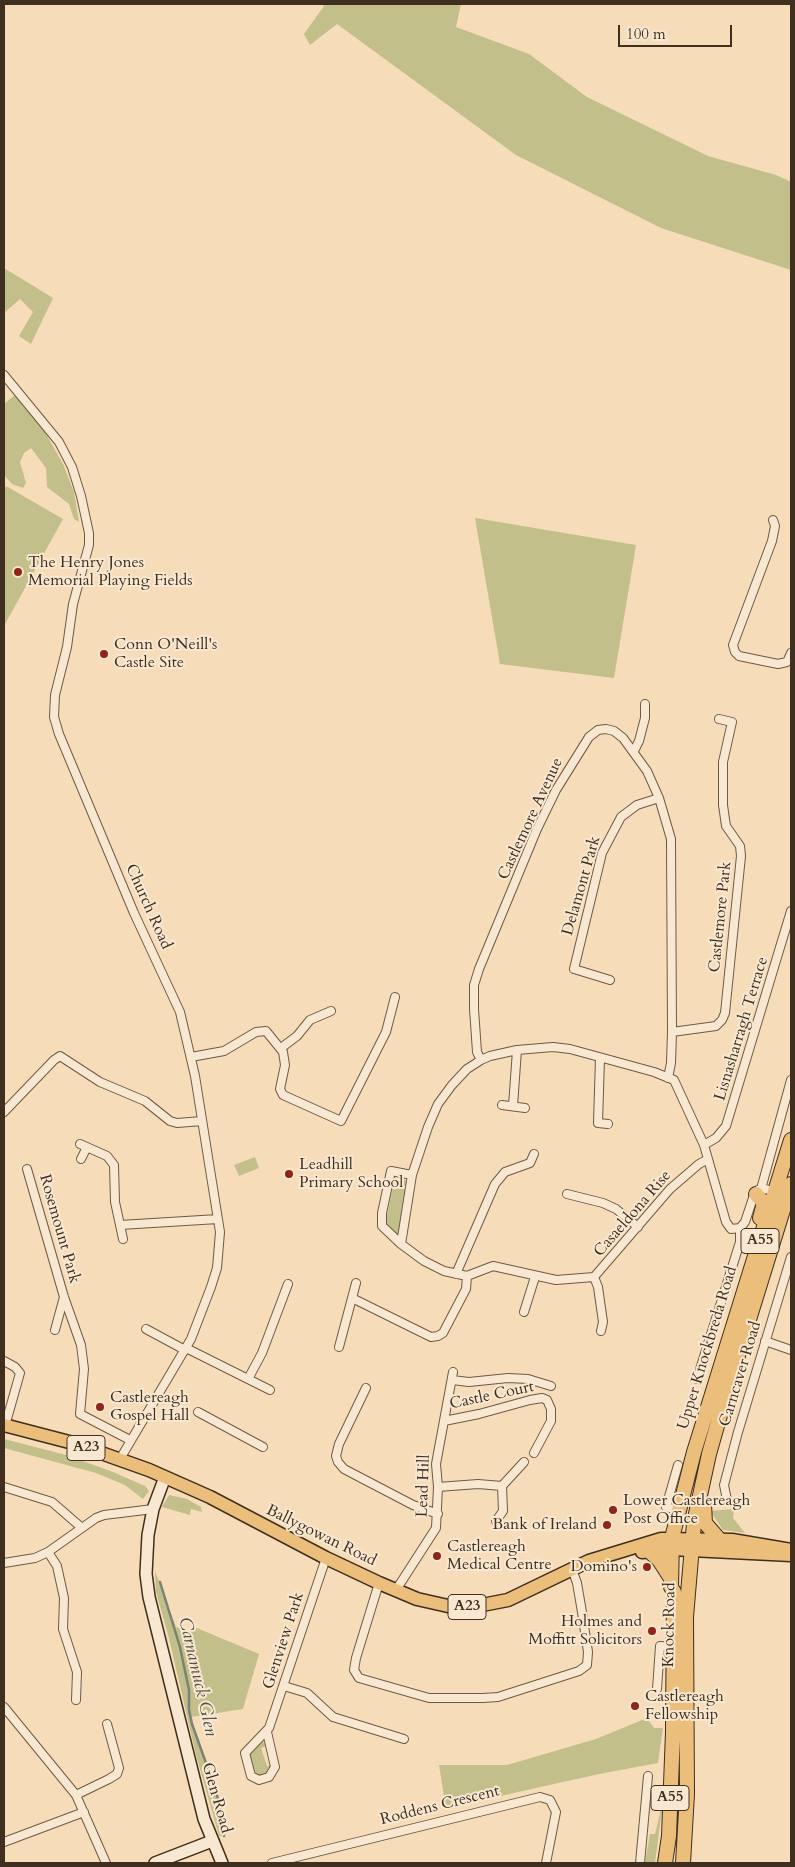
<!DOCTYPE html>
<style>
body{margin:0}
#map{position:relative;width:795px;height:1867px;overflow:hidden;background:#f6dcb8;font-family:Cardo,serif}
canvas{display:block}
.frame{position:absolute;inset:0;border:5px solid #402f1e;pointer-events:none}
.scale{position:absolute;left:618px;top:25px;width:114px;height:22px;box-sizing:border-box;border:2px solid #402f1e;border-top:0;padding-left:6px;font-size:15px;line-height:18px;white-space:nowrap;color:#402f1e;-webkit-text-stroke:4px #f9e8d1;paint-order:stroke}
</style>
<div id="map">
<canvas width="795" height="1867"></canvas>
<div class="frame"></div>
<div class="scale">100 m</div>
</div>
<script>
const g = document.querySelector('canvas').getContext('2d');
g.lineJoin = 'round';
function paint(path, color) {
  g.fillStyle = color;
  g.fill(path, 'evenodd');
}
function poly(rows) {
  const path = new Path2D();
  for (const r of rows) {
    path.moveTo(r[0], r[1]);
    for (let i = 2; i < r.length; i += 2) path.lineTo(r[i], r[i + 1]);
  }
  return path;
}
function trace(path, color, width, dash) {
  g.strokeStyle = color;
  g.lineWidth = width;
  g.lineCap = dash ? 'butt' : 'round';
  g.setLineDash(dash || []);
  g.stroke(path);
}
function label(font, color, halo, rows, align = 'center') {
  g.font = font + ' Cardo,serif';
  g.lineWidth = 4;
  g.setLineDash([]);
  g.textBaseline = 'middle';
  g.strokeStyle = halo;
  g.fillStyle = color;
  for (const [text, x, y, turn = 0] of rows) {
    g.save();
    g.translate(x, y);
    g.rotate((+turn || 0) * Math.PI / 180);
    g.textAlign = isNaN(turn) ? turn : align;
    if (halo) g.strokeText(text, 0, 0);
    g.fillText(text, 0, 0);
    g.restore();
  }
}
paint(poly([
 [322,4,461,4,456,27,529,54,587,97,708,156,776,175,791,182,791,270,661,228,516,155,337,24,310,45,304,34,324,6],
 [4,268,53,298,31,344,19,336,33,312,20,299,4,313],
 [15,395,45,432,63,464,74,492,79,522,74,519,69,504,47,487,46,468,31,448,24,453,20,462,26,483,23,488,12,484,4,475,4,404],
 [6,486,63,519,4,626,4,490],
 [475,518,636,545,614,678,500,664],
 [255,1157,259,1168,239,1176,234,1165],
 [400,1179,405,1180,408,1184,400,1234,396,1237,385,1225,394,1182],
 [4,1439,66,1455,113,1472,145,1486,149,1491,143,1499,125,1485,96,1473,4,1448],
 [169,1495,187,1499,201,1507,202,1512,191,1509,190,1515,162,1507],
 [734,1509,733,1518,745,1533,723,1530,710,1511],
 [155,1571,176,1627,190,1631,192,1626,259,1654,243,1709,191,1717,200,1749,216,1791,224,1823,224,1836,219,1836,196,1755,169,1638,156,1592],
 [647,1718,654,1728,663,1728,658,1763,599,1774,446,1808,439,1765,507,1765,596,1739],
 [263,1741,266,1746,261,1748,267,1766,272,1765,269,1773,261,1777,256,1773,248,1756],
 [663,1801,655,1863,645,1863,650,1834,655,1834]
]), '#c2bf8a');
trace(poly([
 [160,1582,180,1647,189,1690,189,1710,192,1724,216,1791,224,1824,224,1836]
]), '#788474', 2.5);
const street = poly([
 [4,375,59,442,72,467,81,496,89,533,89,545,73,604,67,647,55,695,54,717,59,734,134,913,180,1012,195,1076,220,1232,217,1268,211,1287,191,1339,120,1459],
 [773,520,775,526,772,541,733,645,735,652,739,656,778,664,787,662,791,653],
 [634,751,639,741,645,718,645,704],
 [610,980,574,969,602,853,621,817,637,805,659,798],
 [672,1032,716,1026,722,1020,725,1013,741,856,740,846,726,826,723,805,723,762,732,722,719,719],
 [281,1048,297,1036,310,1020,331,1011],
 [191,1057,224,1051,256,1032,266,1031,283,1052,285,1065,280,1089,283,1095,341,1121,386,1032,395,997],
 [600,1058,598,1123,608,1124],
 [481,1060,477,1052,474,1009,474,985,479,969,537,829,556,790,589,737,598,730,606,729,614,731,623,738,647,771,659,798,671,839,672,1032,671,1063,668,1078],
 [502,1105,525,1108],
 [513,1106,517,1050],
 [4,1112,54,1060,60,1056,100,1082,145,1101,170,1121,177,1123,202,1121],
 [80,1144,107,1156,114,1165,115,1202,120,1225,218,1219],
 [704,1145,716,1138,726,1126,791,911],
 [81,1159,87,1147],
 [27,1169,64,1297,81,1345,84,1369,80,1414,130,1440],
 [761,1189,791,1080],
 [567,1194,603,1203,616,1209,638,1227],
 [120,1225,123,1239],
 [740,1228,745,1222,753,1198,758,1190,765,1189,777,1192],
 [401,1244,382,1226,382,1213,391,1171,412,1175],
 [456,1274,495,1184,505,1172,530,1163,534,1154],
 [467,1276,444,1271,424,1261,401,1244,412,1175,428,1127,438,1104,452,1085,467,1069,481,1060,490,1056,517,1050,553,1047,570,1049,654,1072,674,1080,704,1145,726,1222,731,1229,740,1228],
 [467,1276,493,1266,556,1280,594,1277,670,1189,699,1164,708,1159],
 [594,1277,598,1287,603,1322,601,1331],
 [352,1298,356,1283],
 [524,1312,535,1277],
 [146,1329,185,1350],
 [55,1330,64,1297],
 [765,1341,791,1350],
 [339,1347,352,1298,431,1337,438,1336,443,1333,466,1289,467,1276],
 [186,1348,270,1390],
 [4,1361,15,1367,20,1373,5,1426],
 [248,1379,262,1353,288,1284],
 [697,1379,740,1242,740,1228],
 [452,1380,469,1382,508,1378,528,1379,551,1386],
 [366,1388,339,1444,336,1456,338,1462,344,1469,413,1505,438,1514],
 [198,1412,263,1447],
 [444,1421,479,1414,530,1400,542,1398,547,1400,551,1409,551,1421,534,1453],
 [4,1487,52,1502,82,1528],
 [438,1487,478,1484,502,1486,524,1462],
 [727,1500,724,1485,738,1432,791,1257],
 [678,1510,666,1507,678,1465],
 [496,1521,503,1511,502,1486],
 [48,1552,57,1566,64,1598,63,1629,77,1672,76,1700],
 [4,1563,35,1558,48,1552,96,1518,104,1515,153,1509],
 [379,1583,356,1658,354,1670,359,1678,429,1698,483,1698,498,1697,579,1671,587,1665,588,1652,582,1612,577,1583,572,1569],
 [396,1590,436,1528,438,1487,436,1464,453,1372],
 [284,1686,307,1693,333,1717,404,1739],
 [657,1689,660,1646,673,1647],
 [4,1707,76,1795,106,1863],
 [267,1732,275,1767,269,1777,259,1780,251,1776,245,1753,269,1728,326,1558],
 [76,1795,109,1779,117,1774,119,1768,107,1724],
 [4,1842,84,1812],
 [272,1863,540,1797,550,1800,556,1812,546,1863],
 [640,1863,648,1776]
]);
const secondary = poly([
 [165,1477,153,1509,148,1535,146,1574,149,1597,204,1819,222,1863],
 [155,1863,212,1841]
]);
const primary = poly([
 [4,1425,73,1443,149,1470,210,1497,326,1558,379,1583,417,1599,448,1606,477,1606,508,1600,589,1561,661,1539,732,1540,791,1550],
 [642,1552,671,1549,791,1555]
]);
const highway = poly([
 [756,1194,764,1203,760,1218],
 [704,1504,705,1523,719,1539],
 [649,1551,659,1560,670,1577],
 [665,1863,669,1836,673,1732,674,1592,671,1587,672,1538,694,1452,791,1140],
 [683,1863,687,1794,686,1617,694,1523,709,1454,726,1394,791,1184]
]);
trace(street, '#6e5a44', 10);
trace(secondary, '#402f1e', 14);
trace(primary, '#402f1e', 15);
trace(highway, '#402f1e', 16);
trace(street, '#f9e8d1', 8);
trace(secondary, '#f9e8d1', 11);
trace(primary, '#ebbe7c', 12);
trace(highway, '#ebbe7c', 14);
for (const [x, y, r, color] of [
 [18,572,5,"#8f2418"],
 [104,654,5,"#8f2418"],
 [289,1174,5,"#8f2418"],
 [100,1407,5,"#8f2418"],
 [613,1510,5,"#8f2418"],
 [607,1525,5,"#8f2418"],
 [437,1556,5,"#8f2418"],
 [647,1567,5,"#8f2418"],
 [652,1631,5,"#8f2418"],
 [635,1706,5,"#8f2418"]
]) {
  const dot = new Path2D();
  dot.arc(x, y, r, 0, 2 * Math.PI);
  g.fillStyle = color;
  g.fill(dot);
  trace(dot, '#f9e8d1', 2);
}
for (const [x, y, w] of [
 [760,1241,38],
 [86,1448,38],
 [467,1607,38],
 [670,1798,38]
]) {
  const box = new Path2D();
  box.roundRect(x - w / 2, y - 12.5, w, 25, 4);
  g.fillStyle = '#f9e8d1';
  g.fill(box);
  trace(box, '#402f1e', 1);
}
label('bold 15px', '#402f1e', null, [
 ["A55",760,1241],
 ["A23",86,1448],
 ["A23",467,1607],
 ["A55",670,1798]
]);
label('16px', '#402f1e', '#f9e8d1', [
 ["The Henry Jones",28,563],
 ["Memorial Playing Fields",28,581],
 ["Conn O'Neill's",114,645],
 ["Castle Site",114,663],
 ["Leadhill",299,1165],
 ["Primary School",299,1183],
 ["Castlereagh",110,1398],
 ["Gospel Hall",110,1416],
 ["Lower Castlereagh",623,1501],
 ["Post Office",623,1519],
 ["Bank of Ireland",597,1525,"right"],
 ["Castlereagh",447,1547],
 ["Medical Centre",447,1565],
 ["Domino's",637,1567,"right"],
 ["Holmes and",642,1622,"right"],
 ["Moffitt Solicitors",642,1640,"right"],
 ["Castlereagh",645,1697],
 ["Fellowship",645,1715]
], 'left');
label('16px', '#402f1e', '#f9e8d1', [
 ["Castlemore Avenue",531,819,-65],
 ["Delamont Park",582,886,-74],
 ["Church Road",148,907,66],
 ["Castlemore Park",721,917,-84],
 ["Lisnasharragh Terrace",742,1029,-73],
 ["Casaeldona Rise",633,1214,-49],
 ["Rosemount Park",59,1229,74],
 ["Upper Knockbreda Road",708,1348,-73],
 ["Carncaver Road",741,1374,-73],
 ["Castle Court",492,1396,-12],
 ["Lead Hill",424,1486,-88],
 ["Ballygowan Road",321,1536,26],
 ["Knock Road",670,1625,-89],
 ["Glenview Park",284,1641,-72],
 ["Glen Road",216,1798,74],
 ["Roddens Crescent",440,1806,-14]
]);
label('italic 18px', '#575242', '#f9e8d1', [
 ["Carnamuck Glen",197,1677,77]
]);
</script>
